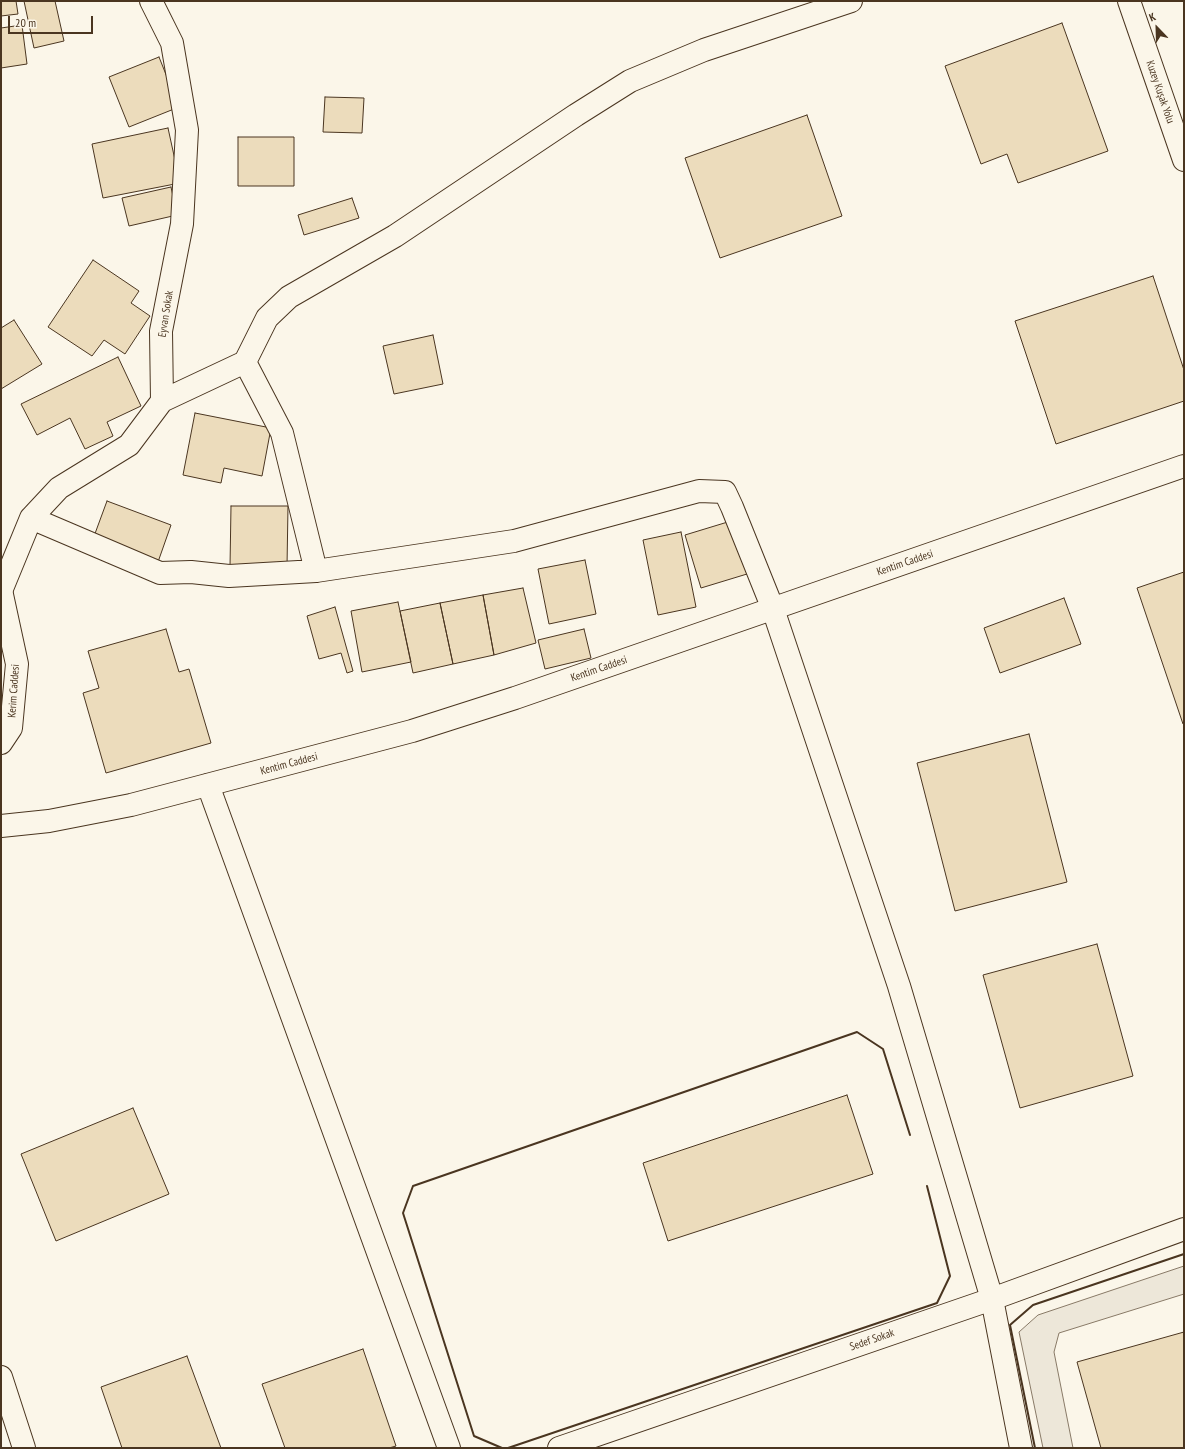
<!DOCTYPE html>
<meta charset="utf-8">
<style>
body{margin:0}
#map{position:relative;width:1185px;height:1449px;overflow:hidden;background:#fbf6e9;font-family:"PT Sans Narrow",sans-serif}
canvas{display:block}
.frame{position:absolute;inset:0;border:2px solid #4a3520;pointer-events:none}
.north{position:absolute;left:1137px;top:8px;width:40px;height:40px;-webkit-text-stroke:3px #fbf6e9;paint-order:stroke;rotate:337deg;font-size:11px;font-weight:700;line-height:16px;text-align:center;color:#4a3520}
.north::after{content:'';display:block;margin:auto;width:14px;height:18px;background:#4a3520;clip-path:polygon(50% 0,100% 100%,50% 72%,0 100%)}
.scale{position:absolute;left:8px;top:16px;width:85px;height:18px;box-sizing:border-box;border:2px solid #4a3520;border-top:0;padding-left:5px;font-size:12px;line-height:14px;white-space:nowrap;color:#4a3520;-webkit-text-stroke:3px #fbf6e9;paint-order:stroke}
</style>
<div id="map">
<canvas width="1185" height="1449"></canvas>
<div class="frame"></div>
<div class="north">K</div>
<div class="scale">20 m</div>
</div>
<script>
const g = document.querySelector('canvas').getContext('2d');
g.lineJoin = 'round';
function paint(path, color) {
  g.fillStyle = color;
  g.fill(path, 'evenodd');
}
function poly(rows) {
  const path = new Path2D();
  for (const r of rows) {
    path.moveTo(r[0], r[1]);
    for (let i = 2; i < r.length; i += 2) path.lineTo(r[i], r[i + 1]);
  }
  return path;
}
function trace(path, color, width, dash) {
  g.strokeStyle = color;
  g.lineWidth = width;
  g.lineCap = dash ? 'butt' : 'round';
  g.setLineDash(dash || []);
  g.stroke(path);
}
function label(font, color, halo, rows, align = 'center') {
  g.font = font + ' "PT Sans Narrow",sans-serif';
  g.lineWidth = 3;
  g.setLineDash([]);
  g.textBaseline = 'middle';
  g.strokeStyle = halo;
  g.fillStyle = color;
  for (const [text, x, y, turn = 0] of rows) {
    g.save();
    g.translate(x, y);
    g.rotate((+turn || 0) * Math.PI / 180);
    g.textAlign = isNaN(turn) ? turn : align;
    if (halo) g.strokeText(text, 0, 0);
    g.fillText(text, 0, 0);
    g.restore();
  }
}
const parking = poly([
 [1184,1266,1184,1294,1059,1333,1054,1352,1073,1448,1043,1448,1019,1332,1038,1315,1184,1266]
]);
paint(parking, '#ede7d9');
trace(parking, '#887966', 1);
const building = poly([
 [1,1,16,1,18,14,1,16,1,1],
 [24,1,55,1,64,41,34,48,24,1],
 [1062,23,1108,151,1018,183,1007,154,981,164,945,66,1062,23],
 [22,25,27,64,1,68,1,28,22,25],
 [159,57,179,107,129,127,109,77,159,57],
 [325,97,364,98,362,133,323,132,325,97],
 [807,115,842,216,720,258,685,158,807,115],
 [168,128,180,183,103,198,92,144,168,128],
 [238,137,294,137,294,186,238,186,238,137],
 [171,187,177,215,129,226,122,198,171,187],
 [352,198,359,218,304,235,298,215,352,198],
 [93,260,139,291,131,303,150,316,125,354,104,340,92,356,48,327,93,260],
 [1153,276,1184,370,1184,401,1056,444,1015,321,1153,276],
 [14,320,42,364,1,389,1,328,14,320],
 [433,335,443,384,394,394,383,346,433,335],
 [118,357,141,406,107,422,113,436,85,449,70,418,37,435,21,404,118,357],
 [195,413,271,428,262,476,224,468,221,483,183,475,195,413],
 [107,501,171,525,158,562,93,539,107,501],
 [231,506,288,506,287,567,230,567,231,506],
 [731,521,747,574,701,588,685,535,731,521],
 [681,532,696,607,658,615,643,540,681,532],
 [585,560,596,614,549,624,538,569,585,560],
 [1184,572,1184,723,1183,724,1137,588,1184,572],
 [523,588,536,643,494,655,483,595,523,588],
 [483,595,494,655,453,664,440,603,483,595],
 [1064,598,1081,644,1000,673,984,628,1064,598],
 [398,602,411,662,362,672,351,611,398,602],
 [440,603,453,664,413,673,400,611,440,603],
 [335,607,353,671,347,673,341,653,319,659,307,616,335,607],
 [166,629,179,672,189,669,211,743,106,773,83,693,99,688,88,651,166,629],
 [584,629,591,658,545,669,538,640,584,629],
 [1029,734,1067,882,955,911,917,763,1029,734],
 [1097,944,1133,1076,1020,1108,983,975,1097,944],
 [847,1095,873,1174,668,1241,643,1163,847,1095],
 [133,1108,169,1194,56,1241,21,1154,133,1108],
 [1184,1332,1184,1448,1101,1448,1077,1362,1184,1332],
 [363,1349,396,1446,389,1448,285,1448,262,1384,363,1349],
 [187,1356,221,1448,122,1448,101,1387,187,1356]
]);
paint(building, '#ecdcbc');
trace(building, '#4a3520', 1);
const street = poly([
 [162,401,245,362],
 [31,518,160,573,191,572,229,576,316,571,514,541,699,491,725,492,732,507,773,609,899,986,992,1299,1021,1448],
 [316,571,282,433,245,362,267,318,289,297,395,236,576,115,630,81,704,50,851,1],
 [1,591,31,518,59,488,129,445,162,401,161,331,182,224,187,130,172,43,151,1],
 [208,785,449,1448],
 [559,1448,992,1299,1184,1229]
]);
const secondary = poly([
 [1129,1,1184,160],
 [1,590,17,664,11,728,1,743],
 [1,826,49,821,131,805,412,731,515,698,1184,466],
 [1,1377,24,1448]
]);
trace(street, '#4a3520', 24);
trace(secondary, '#4a3520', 24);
trace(street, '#fbf6e9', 22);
trace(secondary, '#fbf6e9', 22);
trace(poly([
 [502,1448,474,1436,403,1213,413,1186,857,1032,883,1049,910,1135],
 [508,1448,937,1303,950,1276,927,1186],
 [1035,1448,1010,1325,1033,1305,1184,1254]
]), '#4a3520', 2);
label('11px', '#4a3520', '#fbf6e9', [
 ["Kuzey Kuşak Yolu",1160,92,71],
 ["Eyvan Sokak",166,314,-81],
 ["Kentim Caddesi",905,563,-19],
 ["Kentim Caddesi",599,669,-19],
 ["Kerim Caddesi",14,691,-86],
 ["Kentim Caddesi",289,764,-15],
 ["Sedef Sokak",872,1340,-19]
]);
</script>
